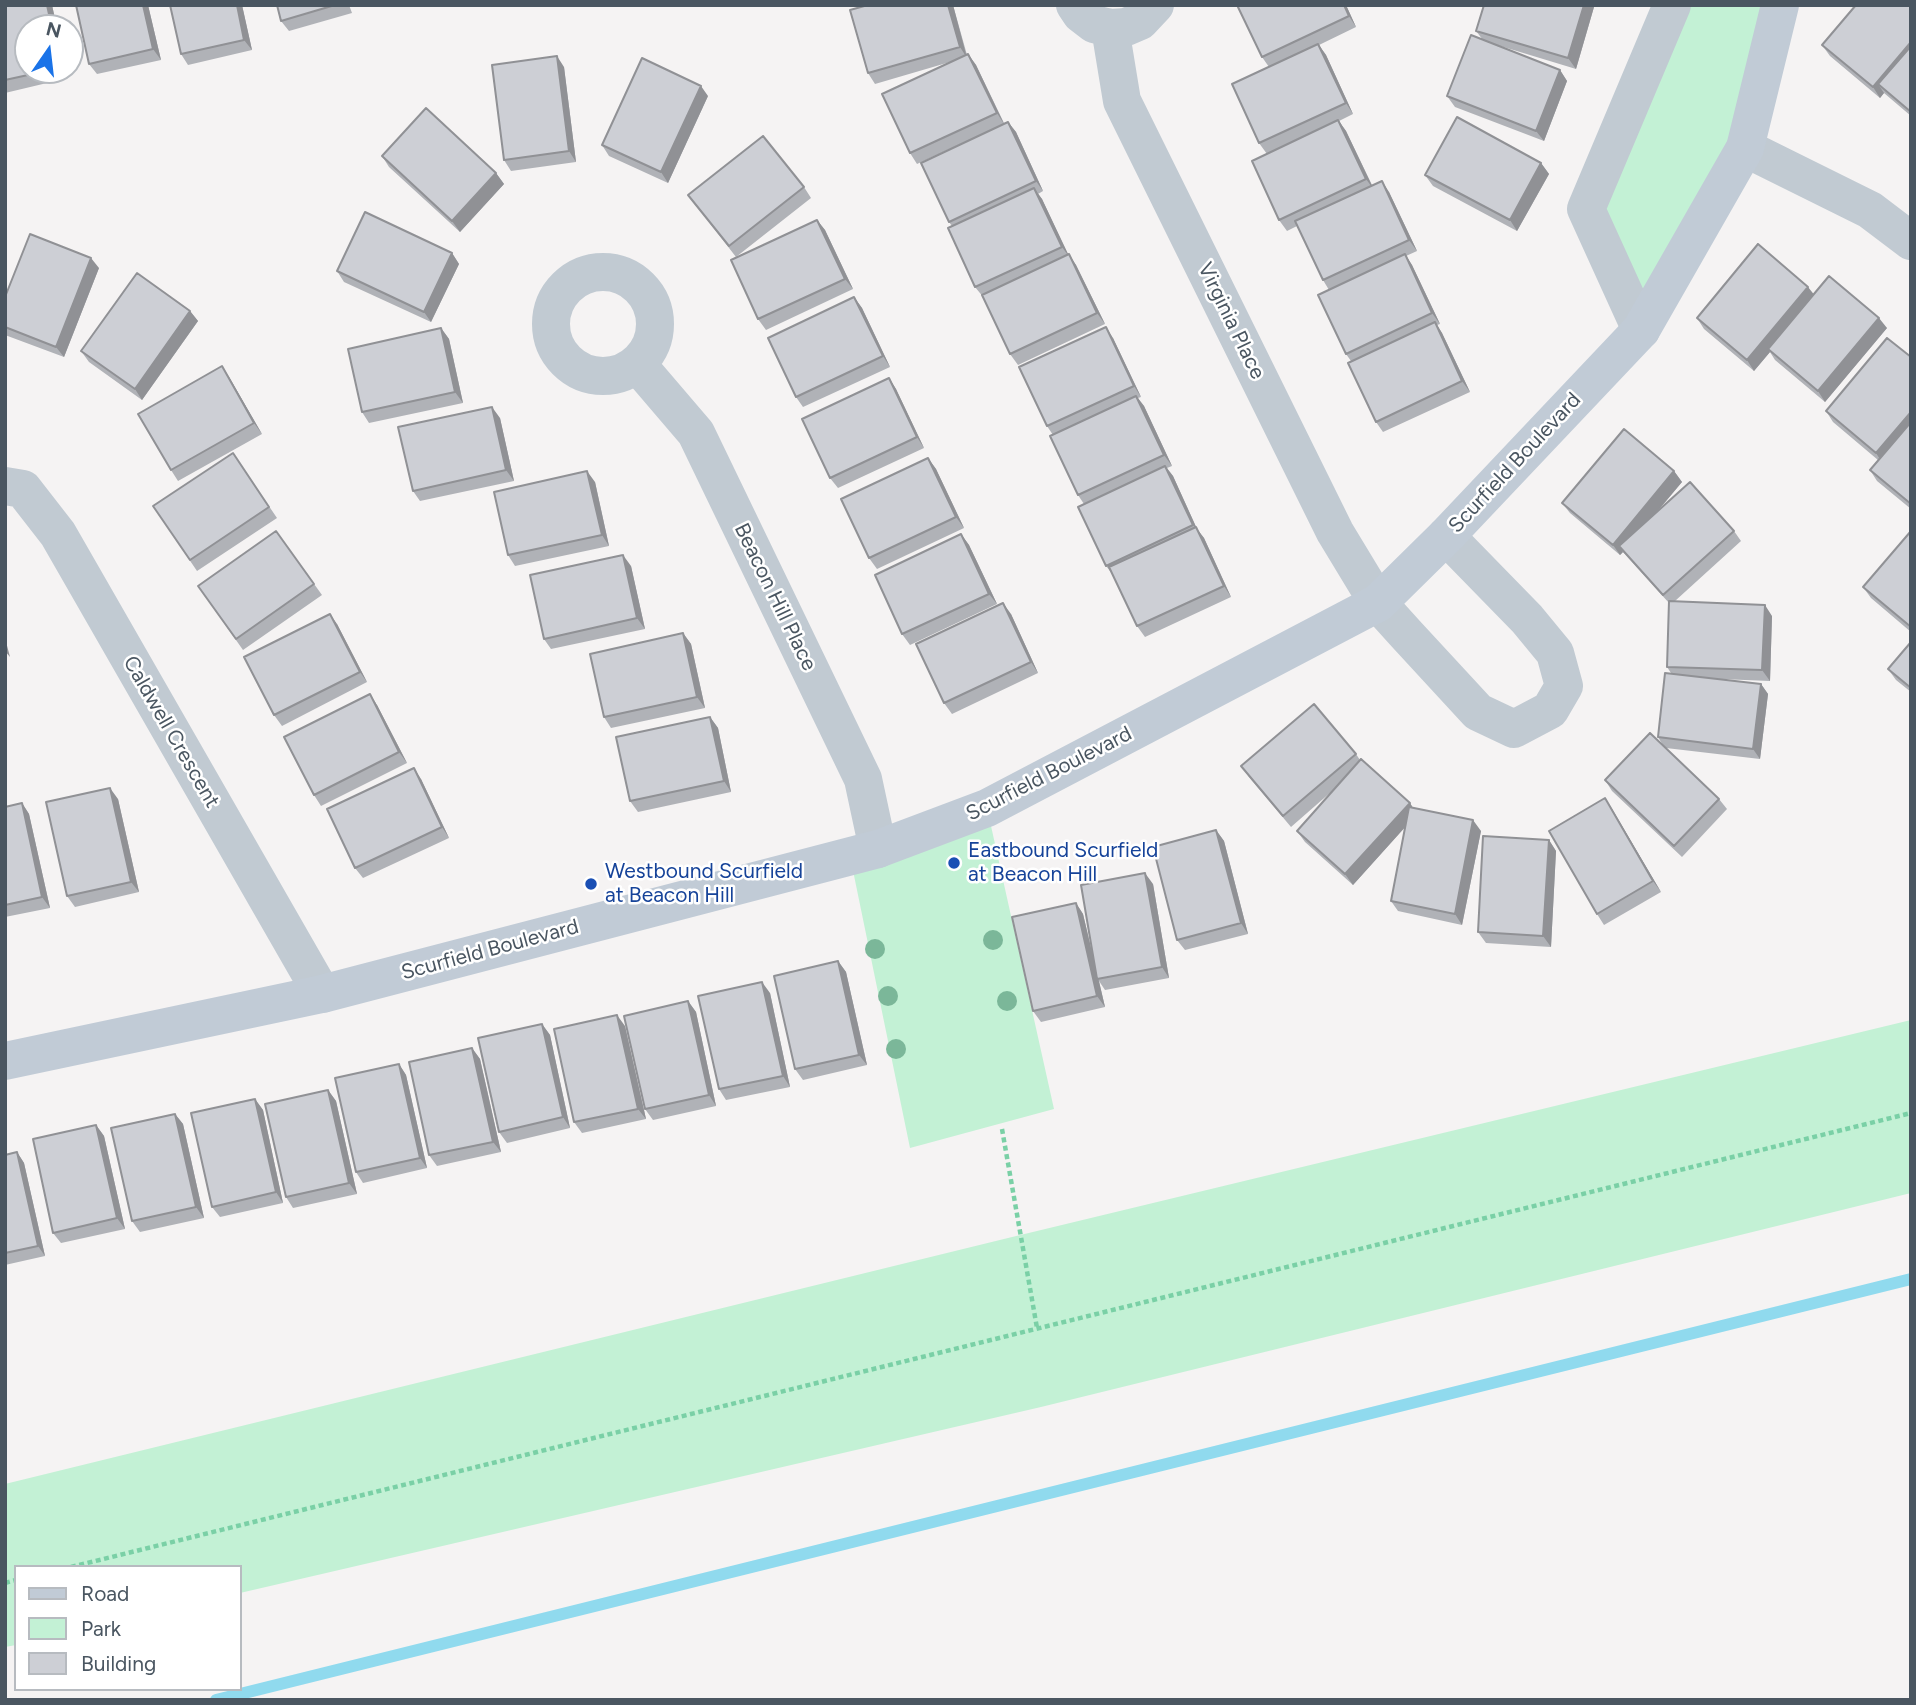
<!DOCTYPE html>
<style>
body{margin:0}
#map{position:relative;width:1916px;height:1705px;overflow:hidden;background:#f5f3f3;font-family:Figtree,sans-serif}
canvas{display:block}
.frame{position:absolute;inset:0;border:7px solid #4a5661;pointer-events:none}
.legend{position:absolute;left:14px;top:1565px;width:228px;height:126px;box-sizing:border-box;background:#fff;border:2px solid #b7bbc0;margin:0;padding:9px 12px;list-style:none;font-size:21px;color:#4a5661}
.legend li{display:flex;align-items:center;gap:14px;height:35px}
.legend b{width:35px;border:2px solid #b7bbc0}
.north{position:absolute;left:14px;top:14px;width:70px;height:70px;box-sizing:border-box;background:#fff;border:2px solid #b7bbc0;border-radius:50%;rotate:14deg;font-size:19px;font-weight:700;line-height:28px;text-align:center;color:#4a5661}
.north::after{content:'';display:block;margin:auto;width:24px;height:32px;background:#1a73e8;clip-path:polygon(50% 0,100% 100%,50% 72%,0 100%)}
</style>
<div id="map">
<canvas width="1916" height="1705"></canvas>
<div class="frame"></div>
<ul class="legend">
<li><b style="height:9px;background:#c1cbd6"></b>Road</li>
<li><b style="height:19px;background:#c3f1d5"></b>Park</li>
<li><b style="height:19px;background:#cdcfd5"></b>Building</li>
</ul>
<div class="north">N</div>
</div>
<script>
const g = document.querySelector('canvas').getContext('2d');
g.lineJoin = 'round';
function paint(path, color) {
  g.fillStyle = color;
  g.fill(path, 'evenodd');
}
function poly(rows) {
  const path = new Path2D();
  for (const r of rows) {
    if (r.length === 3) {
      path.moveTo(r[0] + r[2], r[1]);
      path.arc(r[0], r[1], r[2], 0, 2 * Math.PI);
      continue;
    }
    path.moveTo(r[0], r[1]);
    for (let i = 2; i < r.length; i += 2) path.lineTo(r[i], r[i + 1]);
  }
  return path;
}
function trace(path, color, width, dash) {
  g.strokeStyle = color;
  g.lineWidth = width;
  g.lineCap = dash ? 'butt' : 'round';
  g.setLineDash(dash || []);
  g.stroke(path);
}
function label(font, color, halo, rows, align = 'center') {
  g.font = font + ' Figtree,sans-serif';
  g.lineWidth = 5;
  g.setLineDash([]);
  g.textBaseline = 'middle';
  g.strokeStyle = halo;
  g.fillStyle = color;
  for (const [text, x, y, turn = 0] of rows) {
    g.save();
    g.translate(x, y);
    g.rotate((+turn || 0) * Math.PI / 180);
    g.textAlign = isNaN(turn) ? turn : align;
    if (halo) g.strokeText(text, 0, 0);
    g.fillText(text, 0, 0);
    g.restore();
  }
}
paint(poly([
 [1672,5,1780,5,1745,148,1641,330,1586,209],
 [987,808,1054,1109,910,1148,850,856],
 [1911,1020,1911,1193,1041,1407,240,1593,240,1567,16,1567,16,1645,5,1647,5,1484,1008,1238]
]), '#c3f1d5');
trace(poly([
 [216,1700,1911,1279]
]), '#90daee', 12);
trace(poly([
 [1002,1129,1037,1328],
 [71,1567,1911,1113],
 [5,1583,16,1580]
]), '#7ad0a6', 4.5, [5, 3.5]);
trace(poly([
 [1075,5,1081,14,1094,24,1110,28,1126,27,1140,21,1155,5],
 [1110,28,1122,101,1335,532,1378,603,1406,634,1478,712,1514,729,1550,710,1564,686,1555,653,1527,619,1446,536],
 [1745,148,1870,210,1911,241],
 [603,324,52],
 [1641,330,1586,209,1672,5],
 [637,364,696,433,863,779,878,849],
 [5,486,23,489,58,534,322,994]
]), '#c1cad2', 38);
trace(poly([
 [5,1061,322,994,878,849,987,808,1378,603,1446,536,1641,330,1745,148,1780,5]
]), '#c1cbd6', 38);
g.fillStyle = '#7bb799';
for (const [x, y] of [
 [993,940],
 [875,949],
 [888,996],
 [1007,1001],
 [896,1049]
]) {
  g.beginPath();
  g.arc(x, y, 10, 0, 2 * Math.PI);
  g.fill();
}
paint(poly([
 [5,5,52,5,57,28,28,28,28,70,67,70,68,78,5,93],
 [148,5,161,60,97,74,89,64],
 [242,5,252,50,188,65,181,54],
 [277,5,349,5,352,13,289,31,281,21],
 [868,5,953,5,967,55,968,54,976,65,1004,123,1008,122,1016,132,1043,191,1038,194,1042,199,1068,255,1076,265,1105,324,1018,365,1010,354,984,298,975,287,952,226,949,222,969,140,917,164,910,153,950,62,875,84,868,73],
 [1346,5,1356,27,1319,45,1326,55,1353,114,1339,121,1346,131,1372,185,1389,192,1417,251,1406,256,1412,265,1440,324,1437,325,1442,333,1470,392,1383,432,1376,422,1351,361,1346,354,1329,290,1323,280,1297,226,1287,231,1279,220,1267,154,1259,143,1269,67,1262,57],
 [1484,5,1593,5,1594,7,1576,69,1497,45,1560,70,1567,81,1544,141,1455,107,1447,96,1483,40,1476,31],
 [1911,5,1911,116,1884,93,1880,98,1830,56,1822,45],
 [564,67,576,162,511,171,504,160],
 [708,96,668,183,609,156,602,145],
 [382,156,496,173,504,184,460,232,389,167],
 [1541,163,1549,174,1517,231,1433,186,1425,175],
 [804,187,811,198,736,257,688,195],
 [817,220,825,230,853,289,766,330,758,319],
 [452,253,459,264,431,322,344,282,337,271],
 [99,268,64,357,5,335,5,297],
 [1814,295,1887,328,1825,402,1775,360,1770,352,1754,371,1704,329,1697,318],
 [854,297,862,308,890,367,803,407,796,397],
 [190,311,198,321,142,400,89,362,81,351],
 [441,328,449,339,463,403,369,423,362,412],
 [1113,338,1141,397,1138,398,1144,406,1172,466,1167,468,1173,476,1197,529,1204,538,1231,597,1145,637,1137,626,1114,576,1106,566,1084,504,1078,495,1053,435,1047,426],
 [1911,357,1911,509,1877,481,1870,470,1878,460,1833,422,1826,411],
 [229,377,262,434,178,481,171,470],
 [889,378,896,389,924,448,838,488,830,478],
 [500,418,514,481,420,501,413,491],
 [233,453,277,518,197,571,153,506],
 [928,458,936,469,964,528,877,569,869,558],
 [1674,471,1682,482,1656,513,1734,531,1741,541,1675,601,1772,616,1770,681,1720,679,1761,684,1768,694,1760,759,1666,748,1719,799,1727,809,1682,857,1612,791,1605,780,1664,747,1658,737,1671,673,1667,667,1669,603,1623,552,1620,555,1570,513,1562,503],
 [595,482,609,546,515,566,508,555],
 [276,531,322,595,243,650,198,586],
 [1911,531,1911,632,1871,598,1863,587],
 [961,534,969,545,997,604,910,645,902,634],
 [631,566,645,629,551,649,544,639],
 [1011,614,1038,673,952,714,944,703],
 [337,624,367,682,282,726,274,715],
 [683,633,691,644,705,708,611,728,604,717],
 [1911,642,1911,692,1896,680,1888,669],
 [377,705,407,763,321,806,314,795],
 [710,717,718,728,731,792,638,812,630,801],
 [1356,754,1360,760,1410,803,1412,807,1481,831,1462,925,1398,911,1391,901,1405,827,1353,885,1305,842,1297,831,1331,792,1291,827,1249,777,1241,766],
 [421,779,449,838,363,878,355,868],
 [1605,798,1612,809,1661,892,1604,925,1597,914],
 [118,799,139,892,75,907,67,896],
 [22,803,29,814,50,908,5,917,5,807],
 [1216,830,1224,841,1248,934,1185,950,1177,940],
 [1549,840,1556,851,1551,947,1486,943,1478,932],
 [1153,884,1169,978,1105,990,1099,981,1105,1007,1041,1022,1033,1011,1076,903,1083,914,1095,964],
 [838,961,846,972,867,1065,803,1080,795,1069],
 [770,993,790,1087,726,1100,719,1089],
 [688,1001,696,1012,716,1106,653,1120,645,1109],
 [542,1024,550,1035,570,1128,507,1143,499,1132],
 [625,1026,646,1119,582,1133,574,1122],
 [472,1048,480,1059,501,1152,437,1166,429,1155],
 [399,1064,406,1075,427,1168,363,1183,356,1172],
 [328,1090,336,1101,357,1194,293,1208,286,1197],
 [255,1099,263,1110,283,1203,220,1217,212,1207],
 [175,1114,183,1124,204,1218,140,1232,132,1221],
 [96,1125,104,1136,125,1229,61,1243,53,1233],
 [17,1152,24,1163,45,1256,5,1265,5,1155]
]), '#b0b2b7');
paint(poly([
 [47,5,52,5,57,28,52,28],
 [143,5,148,5,161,60,153,49],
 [237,5,242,5,252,50,244,40],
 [948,5,953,5,967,58,960,47],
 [1344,5,1346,5,1356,27,1349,16],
 [1584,5,1593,5,1594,7,1576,69,1568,58],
 [1911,42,1911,61,1878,84,1884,93,1880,98,1873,87],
 [1318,44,1326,55,1353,114,1346,103],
 [968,54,976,65,1004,124,997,113],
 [557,56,564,67,576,162,569,151],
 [63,70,67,70,68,78],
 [1560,70,1567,81,1544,141,1536,131],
 [701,86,708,96,668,183,661,172],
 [1338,120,1346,131,1374,190,1366,179],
 [1008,122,1016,132,1043,191,1036,181],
 [1541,163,1549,174,1517,231,1510,220],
 [496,173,504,184,460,232,452,221],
 [1382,181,1389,192,1417,251,1409,240],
 [1034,188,1042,199,1070,258,1062,247],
 [817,220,825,230,853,289,845,279],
 [452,253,459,264,431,322,424,312],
 [1069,254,1076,265,1105,324,1097,313],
 [1405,254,1412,265,1440,324,1432,313],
 [91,258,99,268,64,357,56,347],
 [1808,287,1816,297,1768,349,1770,352,1754,371,1747,360],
 [854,297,862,308,890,367,883,356],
 [190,311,198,321,142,400,135,389],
 [1879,318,1887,328,1825,402,1818,391],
 [1435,322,1442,333,1470,392,1462,381],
 [1106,327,1113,338,1141,397,1134,386],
 [441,328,449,339,463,403,455,392],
 [222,366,229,377,262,434,254,423],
 [889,378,896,389,924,448,917,437],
 [1136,396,1144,406,1172,466,1164,455],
 [492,407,500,418,514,481,506,470],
 [1911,412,1911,431,1883,464,1876,453],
 [928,458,936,469,964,528,956,517],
 [1165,466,1173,476,1197,529,1204,538,1231,597,1224,586,1199,534,1193,525],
 [587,471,595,482,609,546,602,535],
 [1674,471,1682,482,1624,551,1619,546,1623,552,1620,555,1613,545],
 [961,534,969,545,997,604,989,594],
 [623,555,631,566,645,629,637,618],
 [1003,603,1011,614,1038,673,1031,662],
 [1765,605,1772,616,1770,681,1762,670],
 [330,614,337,624,367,682,360,672],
 [683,633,691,644,705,708,697,697],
 [5,638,10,657,5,651],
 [1761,684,1768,694,1760,759,1753,749],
 [370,694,377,705,407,763,399,752],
 [710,717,718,728,731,792,724,781],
 [414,768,421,779,449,838,442,827],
 [110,788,118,799,139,892,131,882],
 [1605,798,1612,809,1661,892,1653,881],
 [22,803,29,814,50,908,42,897],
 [1410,803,1417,814,1353,885,1345,874],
 [1473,820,1481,831,1462,925,1455,914],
 [1216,830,1224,841,1248,934,1241,923],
 [1549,840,1556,851,1551,947,1543,936],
 [1145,873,1153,884,1169,978,1162,967],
 [1076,903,1083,914,1105,1007,1097,996],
 [838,961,846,972,867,1065,859,1055],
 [762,982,770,993,790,1087,783,1076],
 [688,1001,696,1012,716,1106,709,1095],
 [617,1015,625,1026,646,1119,638,1109],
 [542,1024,550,1035,570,1128,563,1117],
 [472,1048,480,1059,501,1152,493,1142],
 [399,1064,406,1075,427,1168,420,1158],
 [328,1090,336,1101,357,1194,349,1183],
 [255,1099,263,1110,283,1203,276,1192],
 [175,1114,183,1124,204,1218,196,1207],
 [96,1125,104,1136,125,1229,117,1218],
 [17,1152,24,1163,45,1256,38,1246]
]), '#909195');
const building = poly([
 [5,5,47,5,52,28,28,28,28,70,51,70,5,80,5,5],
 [76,5,143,5,153,49,89,64,76,5],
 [170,5,237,5,244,40,181,54,170,5],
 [277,5,335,5,281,21,277,5],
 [868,5,948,5,960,47,868,73,850,10,868,5],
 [1237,5,1344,5,1349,16,1262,57,1237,5],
 [1484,5,1584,5,1568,58,1476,31,1484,5],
 [1856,5,1911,5,1911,42,1873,87,1822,45,1856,5],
 [1471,35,1560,70,1536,131,1447,96,1471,35],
 [1318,44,1346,103,1259,143,1232,84,1318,44],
 [1911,46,1911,112,1878,84,1911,46],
 [968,54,997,113,910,153,882,94,968,54],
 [557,56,569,151,504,160,492,65,557,56],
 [642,58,701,86,661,172,602,145,642,58],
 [426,108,496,173,452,221,382,156,426,108],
 [1457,117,1541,163,1510,220,1425,175,1457,117],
 [1338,120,1366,179,1279,220,1252,161,1338,120],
 [1008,122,1036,181,949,222,921,163,1008,122],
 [763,136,804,187,729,246,688,195,763,136],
 [1382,181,1409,240,1323,280,1295,221,1382,181],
 [1034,188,1062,247,975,287,948,228,1034,188],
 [365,212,452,253,424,312,337,271,365,212],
 [817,220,845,279,758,319,731,260,817,220],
 [30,234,91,258,56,347,5,327,5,297,30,234],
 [1758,244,1808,287,1747,360,1697,318,1758,244],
 [1069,254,1097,313,1010,354,982,295,1069,254],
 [1405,254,1432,313,1346,354,1318,295,1405,254],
 [137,273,190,311,135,389,81,351,137,273],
 [1829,276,1879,318,1818,391,1768,349,1829,276],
 [854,297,883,356,796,397,768,338,854,297],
 [1435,322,1462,381,1376,422,1348,363,1435,322],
 [1106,327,1134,386,1047,426,1019,367,1106,327],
 [441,328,455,392,362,412,348,349,441,328],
 [1887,338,1911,357,1911,412,1876,453,1826,411,1887,338],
 [222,366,254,423,171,470,138,414,222,366],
 [889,378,917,437,830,478,802,419,889,378],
 [1136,396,1164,455,1078,495,1050,436,1136,396],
 [492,407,506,470,413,491,398,427,492,407],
 [1911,422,1911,504,1870,470,1911,422],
 [1624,429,1674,471,1613,545,1562,503,1624,429],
 [233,453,269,507,190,560,153,506,233,453],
 [928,458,956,517,869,558,841,499,928,458],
 [1165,466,1193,525,1106,566,1078,507,1165,466],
 [587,471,602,535,508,555,494,492,587,471],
 [1690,482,1734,531,1663,595,1619,546,1690,482],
 [1196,527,1224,586,1137,626,1109,567,1196,527],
 [276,531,314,584,236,639,198,586,276,531],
 [1911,531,1911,627,1863,587,1911,531],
 [961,534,989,594,902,634,875,575,961,534],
 [623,555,637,618,544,639,530,575,623,555],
 [1669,601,1765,605,1762,670,1667,667,1669,601],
 [1003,603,1031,662,944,703,916,644,1003,603],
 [330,614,360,672,274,715,244,657,330,614],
 [683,633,697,697,604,717,590,654,683,633],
 [1911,642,1911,688,1888,669,1911,642],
 [1665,673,1761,684,1753,749,1658,737,1665,673],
 [370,694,399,752,314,795,284,737,370,694],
 [1314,704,1356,754,1283,816,1241,766,1314,704],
 [710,717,724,781,630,801,616,737,710,717],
 [1650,733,1719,799,1674,846,1605,780,1650,733],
 [1361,759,1410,803,1345,874,1297,831,1361,759],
 [414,768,442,827,355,868,327,809,414,768],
 [110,788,131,882,67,896,46,802,110,788],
 [1605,798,1653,881,1597,914,1549,831,1605,798],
 [22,803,42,897,5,905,5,807,22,803],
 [1409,807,1473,820,1455,914,1391,901,1409,807],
 [1216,830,1241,923,1177,940,1153,847,1216,830],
 [1483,836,1549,840,1543,936,1478,932,1483,836],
 [1145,873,1162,967,1097,979,1081,885,1145,873],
 [1076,903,1097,996,1033,1011,1012,917,1076,903],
 [838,961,859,1055,795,1069,774,976,838,961],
 [762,982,783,1076,719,1089,698,996,762,982],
 [688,1001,709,1095,645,1109,624,1016,688,1001],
 [617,1015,638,1109,574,1122,554,1029,617,1015],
 [542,1024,563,1117,499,1132,478,1038,542,1024],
 [472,1048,493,1142,429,1155,409,1062,472,1048],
 [399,1064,420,1158,356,1172,335,1078,399,1064],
 [328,1090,349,1183,286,1197,265,1104,328,1090],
 [255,1099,276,1192,212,1207,191,1113,255,1099],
 [175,1114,196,1207,132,1221,111,1128,175,1114],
 [96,1125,117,1218,53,1233,33,1139,96,1125],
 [17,1152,38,1246,5,1253,5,1155,17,1152]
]);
paint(building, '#cdcfd5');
trace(building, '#909195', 2);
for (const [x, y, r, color] of [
 [954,863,7,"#1a4fb4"],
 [591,884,7,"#1a4fb4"]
]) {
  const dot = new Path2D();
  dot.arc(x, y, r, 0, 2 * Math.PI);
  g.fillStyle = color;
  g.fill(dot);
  trace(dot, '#fff', 2.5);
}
label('21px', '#4a5661', '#fff', [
 ["Virginia Place",1231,321,64],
 ["Scurfield Boulevard",1515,463,-47],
 ["Beacon Hill Place",775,597,64],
 ["Caldwell Crescent",171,732,60],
 ["Scurfield Boulevard",1049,774,-27],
 ["Scurfield Boulevard",490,950,-15]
]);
label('21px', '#164399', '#fff', [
 ["Eastbound Scurfield",968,851],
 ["at Beacon Hill",968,875],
 ["Westbound Scurfield",605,872],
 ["at Beacon Hill",605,896]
], 'left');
</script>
